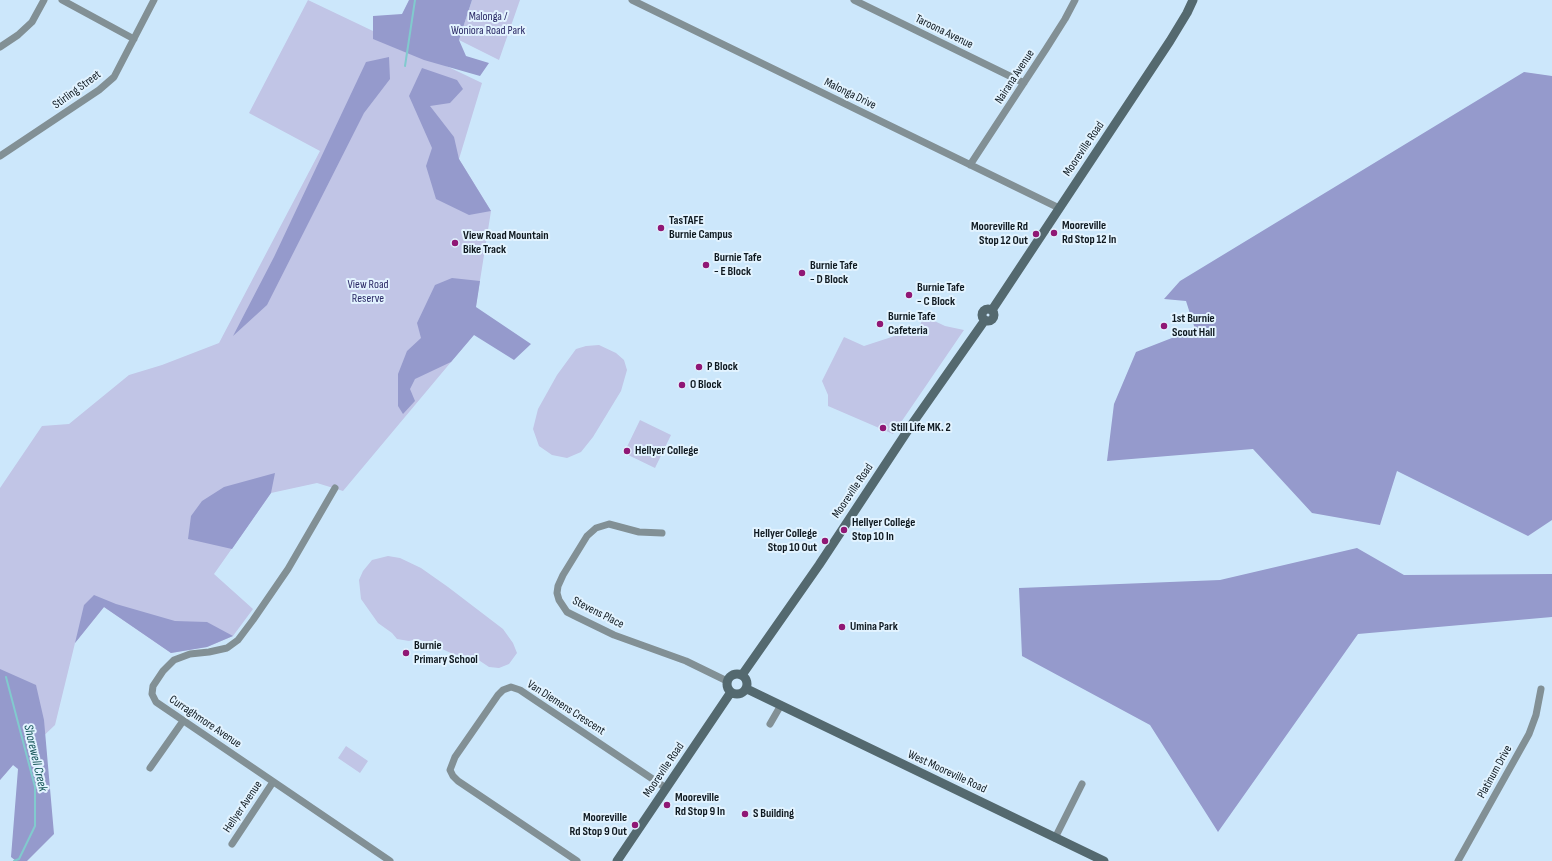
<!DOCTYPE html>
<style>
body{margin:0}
canvas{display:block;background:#cce7fb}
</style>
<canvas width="1552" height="861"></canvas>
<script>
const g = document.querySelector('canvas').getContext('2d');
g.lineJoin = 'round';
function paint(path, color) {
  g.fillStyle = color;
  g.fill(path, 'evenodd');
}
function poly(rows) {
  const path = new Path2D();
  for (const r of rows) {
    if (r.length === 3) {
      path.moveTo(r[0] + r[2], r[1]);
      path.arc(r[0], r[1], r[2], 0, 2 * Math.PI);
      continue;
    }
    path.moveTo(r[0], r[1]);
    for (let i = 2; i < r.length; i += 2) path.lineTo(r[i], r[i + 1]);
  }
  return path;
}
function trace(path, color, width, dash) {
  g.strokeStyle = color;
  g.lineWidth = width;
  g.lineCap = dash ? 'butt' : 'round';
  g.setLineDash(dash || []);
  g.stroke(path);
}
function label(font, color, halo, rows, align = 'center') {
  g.font = font + ' "Sofia Sans Condensed",sans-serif';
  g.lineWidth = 4;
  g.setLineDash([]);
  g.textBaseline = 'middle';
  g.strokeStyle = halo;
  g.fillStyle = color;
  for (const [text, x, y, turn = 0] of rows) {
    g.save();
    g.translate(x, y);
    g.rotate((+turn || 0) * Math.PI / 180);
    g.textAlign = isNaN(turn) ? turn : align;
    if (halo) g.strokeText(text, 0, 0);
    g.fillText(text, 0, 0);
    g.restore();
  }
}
paint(poly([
 [308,0,482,83,459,159,491,211,475,312,482,325,343,491,317,483,271,493,214,574,253,609,233,636,207,647,171,653,104,607,75,643,55,725,13,765,0,780,0,488,42,426,69,424,129,375,162,365,219,343,320,151,249,113],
 [472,0,520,0,499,60,459,40],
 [924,316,945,326,964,330,893,434,828,406,828,395,822,381,844,337,864,346,907,332,916,334],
 [599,345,616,353,624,360,627,370,621,391,593,437,581,452,567,458,552,455,539,446,533,429,538,409,557,375,576,349,586,346],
 [640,420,671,435,655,468,624,453],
 [388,556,400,558,421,568,448,587,503,629,513,643,517,653,509,664,499,668,489,667,477,659,453,654,427,642,417,639,409,641,397,639,392,633,378,623,361,599,359,580,363,571,372,560],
 [346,746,368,761,360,773,338,758]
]), '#c1c5e6');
paint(poly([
 [409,0,472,0,459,40,466,56,489,63,480,76,424,60,373,39,373,16,402,14],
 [389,57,390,79,364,113,267,305,233,336,274,257,366,62],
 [422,68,457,80,463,89,450,103,430,106,454,137,459,159,491,211,469,215,436,199,426,166,432,148,409,96],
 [1524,72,1552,76,1552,520,1528,536,1397,471,1380,525,1312,513,1253,449,1107,461,1114,404,1136,352,1195,329,1186,301,1164,299,1180,281],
 [452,278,480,281,476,307,531,344,514,360,474,335,451,362,415,379,410,389,415,401,403,414,398,406,398,374,407,351,421,338,417,323,435,285],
 [275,473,271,493,232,549,188,539,191,516,202,501,224,487],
 [1357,548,1404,575,1552,574,1552,617,1358,634,1218,832,1150,725,1022,656,1019,588,1220,580],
 [94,595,116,604,175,621,207,622,233,636,207,647,171,653,104,607,75,643,84,605],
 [0,669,36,685,44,720,54,834,27,861,16,861,11,857,18,769,13,765,0,780]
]), '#959acc');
trace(poly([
 [405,66,415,0],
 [6,677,35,787,35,826,19,859,14,861]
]), '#81cace', 2);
trace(poly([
 [62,0,134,39],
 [632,0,1059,208],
 [854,0,1024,83],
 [0,47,18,35,32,22,44,0],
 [0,156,99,90,114,77,154,0],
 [970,165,1046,49,1065,19,1075,0],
 [335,488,288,569,253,620,238,640,227,648,209,652,190,654,174,660,163,671,153,686,152,694,156,702,390,861],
 [662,533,639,532,609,524,596,528,587,536,563,575,558,586,557,593,559,600,567,612,577,617,614,635,686,661,727,681],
 [770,724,781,705],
 [150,768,183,721],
 [1055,838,1082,784],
 [232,844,273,782],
 [577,861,458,781,453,776,450,770,455,757,498,695,503,690,511,687,520,690,666,788],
 [1458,861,1529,734,1536,715,1541,689]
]), '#829095', 7);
trace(poly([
 [988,315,6],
 [992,310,1170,41,1187,13,1193,0],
 [737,684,10],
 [742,675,819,565,912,424,985,320],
 [747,689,1104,861],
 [617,861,731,692]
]), '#54696f', 9);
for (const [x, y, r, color] of [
 [661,228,4,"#901775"],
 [1054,233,4,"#901775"],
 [1036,234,4,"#901775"],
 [455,243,4,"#901775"],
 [706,265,4,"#901775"],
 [802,273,4,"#901775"],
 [909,295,4,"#901775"],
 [880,324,4,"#901775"],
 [1164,326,4,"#901775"],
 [699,367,4,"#901775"],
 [682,385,4,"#901775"],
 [883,428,4,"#901775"],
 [627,451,4,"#901775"],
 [844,530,4,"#901775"],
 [825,541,4,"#901775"],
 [842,627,4,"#901775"],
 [406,653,4,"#901775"],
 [667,805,4,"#901775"],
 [745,814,4,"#901775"],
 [635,825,4,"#901775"]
]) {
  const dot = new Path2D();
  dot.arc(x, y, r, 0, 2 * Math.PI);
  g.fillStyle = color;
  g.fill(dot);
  trace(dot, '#e2f3ff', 1.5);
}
label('12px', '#2b2a66', '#e2f3ff', [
 ["Malonga /",488,17],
 ["Woniora Road Park",488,31],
 ["View Road",368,285],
 ["Reserve",368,299]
]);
label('12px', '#0f1920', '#e2f3ff', [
 ["Taroona Avenue",944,32,26],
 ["Nairana Avenue",1015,77,-57],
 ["Stirling Street",77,90,-36],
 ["Malonga Drive",850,94,26],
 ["Mooreville Road",1084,149,-56],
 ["Mooreville Road",853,491,-56],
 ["Stevens Place",598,613,27],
 ["Van Diemens Crescent",566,708,33],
 ["Curraghmore Avenue",205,722,34],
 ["Mooreville Road",664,770,-56],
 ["West Mooreville Road",947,772,25],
 ["Platinum Drive",1495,772,-61],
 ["Hellyer Avenue",243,807,-56]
]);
label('bold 12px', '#0f1920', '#e2f3ff', [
 ["TasTAFE",669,221],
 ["Burnie Campus",669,235],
 ["Mooreville",1062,226],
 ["Rd Stop 12 In",1062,240],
 ["Mooreville Rd",1028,227,"right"],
 ["Stop 12 Out",1028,241,"right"],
 ["View Road Mountain",463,236],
 ["Bike Track",463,250],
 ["Burnie Tafe",714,258],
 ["- E Block",714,272],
 ["Burnie Tafe",810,266],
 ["- D Block",810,280],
 ["Burnie Tafe",917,288],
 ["- C Block",917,302],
 ["Burnie Tafe",888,317],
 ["Cafeteria",888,331],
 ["1st Burnie",1172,319],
 ["Scout Hall",1172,333],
 ["P Block",707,367],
 ["O Block",690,385],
 ["Still Life MK. 2",891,428],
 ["Hellyer College",635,451],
 ["Hellyer College",852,523],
 ["Stop 10 In",852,537],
 ["Hellyer College",817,534,"right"],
 ["Stop 10 Out",817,548,"right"],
 ["Umina Park",850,627],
 ["Burnie",414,646],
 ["Primary School",414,660],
 ["Mooreville",675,798],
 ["Rd Stop 9 In",675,812],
 ["S Building",753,814],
 ["Mooreville",627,818,"right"],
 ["Rd Stop 9 Out",627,832,"right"]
], 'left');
label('italic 13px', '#145457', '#e2f3ff', [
 ["Shorewell Creek",35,758,77]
]);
</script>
